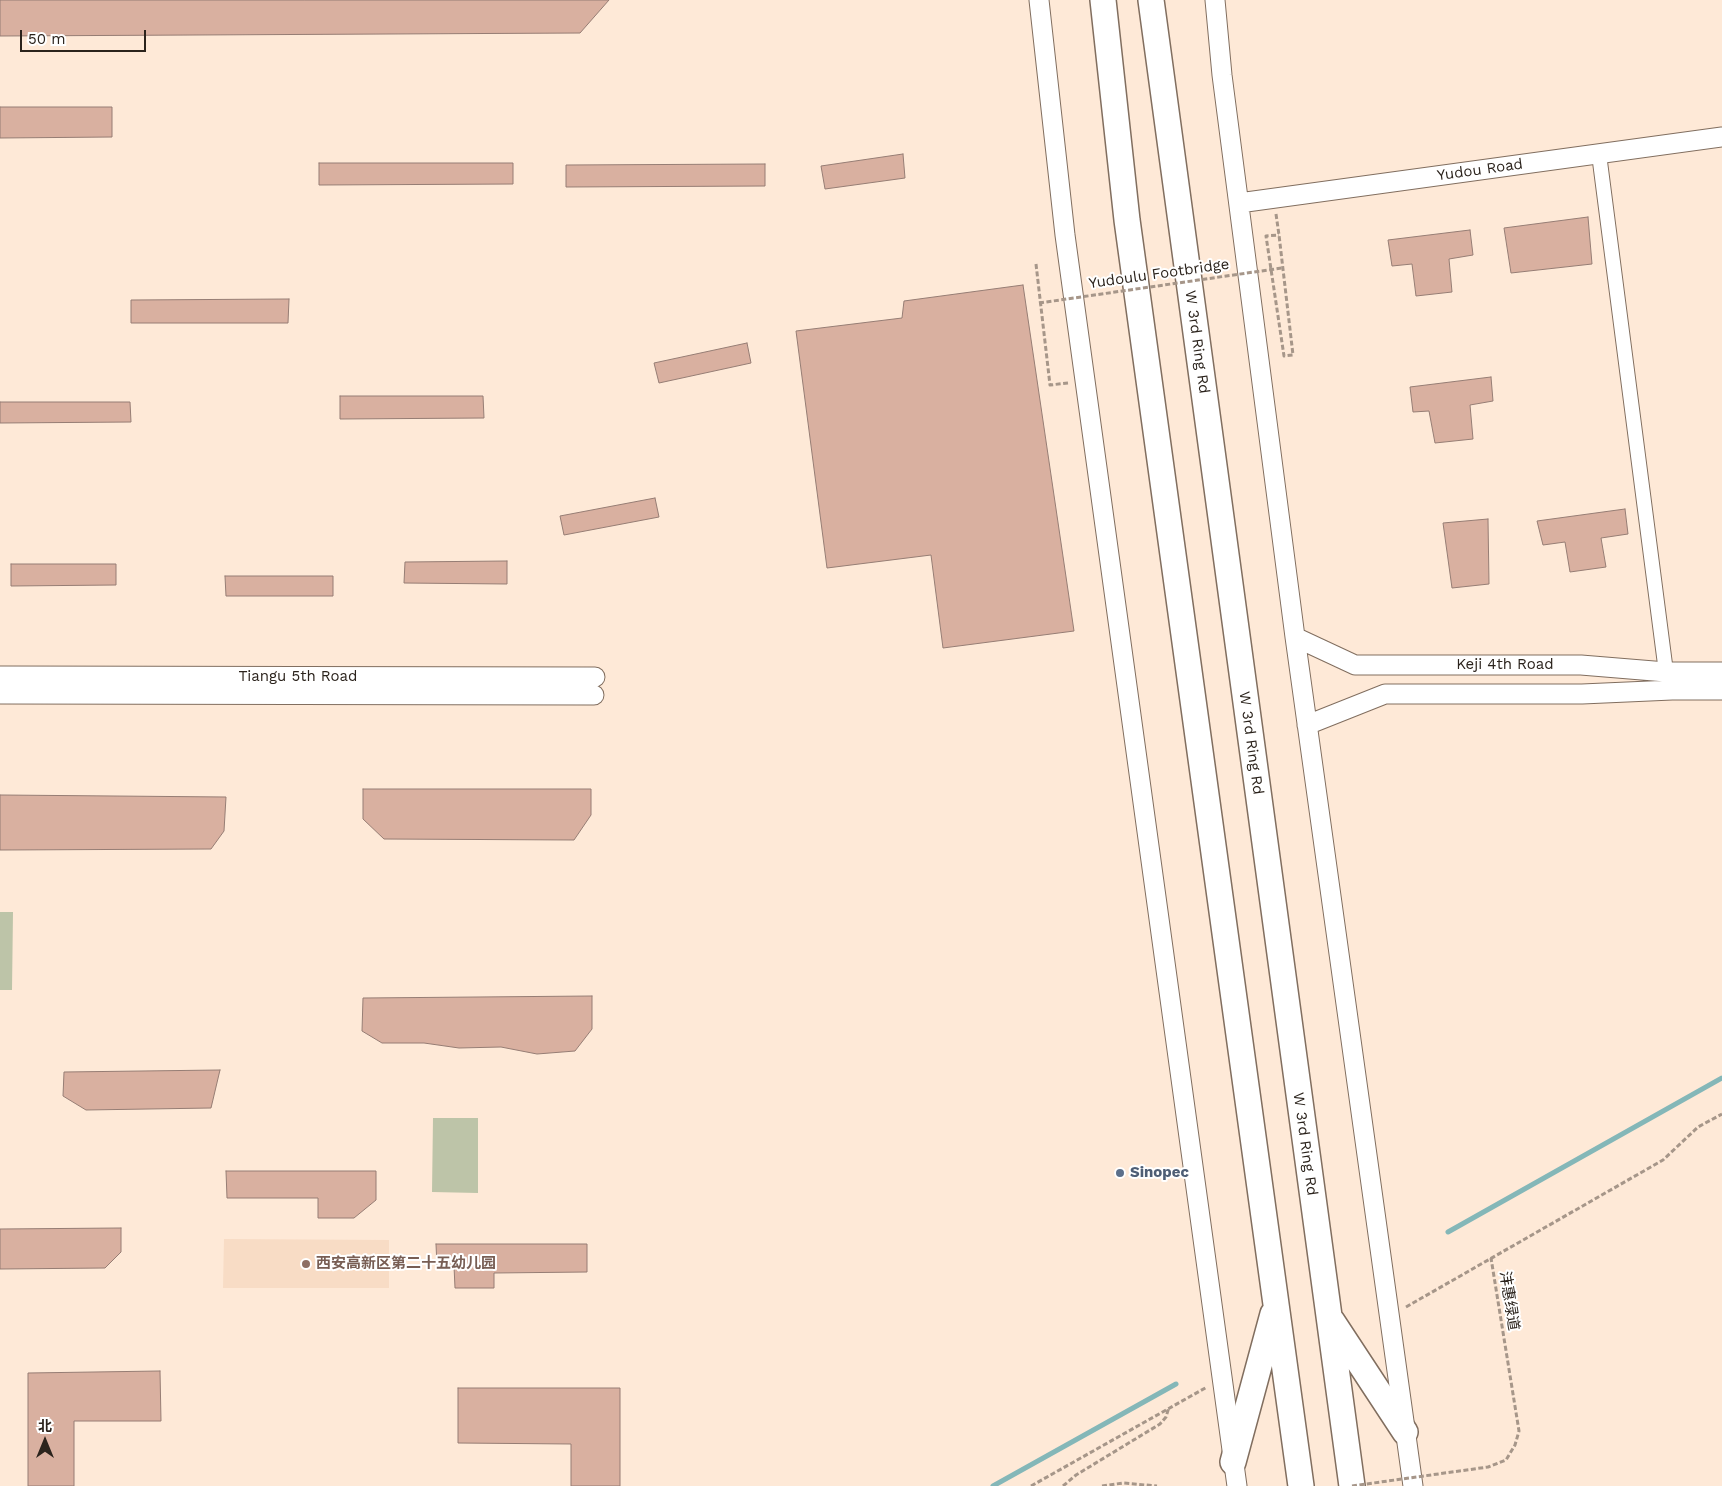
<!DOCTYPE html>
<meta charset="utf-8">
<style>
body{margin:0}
#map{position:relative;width:1722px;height:1486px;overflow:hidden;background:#fee9d7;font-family:"Work Sans","Noto Sans SC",sans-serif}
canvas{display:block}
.north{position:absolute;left:20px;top:1416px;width:50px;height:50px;-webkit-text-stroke:4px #fff;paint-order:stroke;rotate:0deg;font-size:14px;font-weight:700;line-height:20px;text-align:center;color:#2b231c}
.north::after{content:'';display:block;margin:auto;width:18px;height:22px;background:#2b231c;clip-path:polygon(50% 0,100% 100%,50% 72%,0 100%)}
.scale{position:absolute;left:20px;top:30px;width:126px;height:22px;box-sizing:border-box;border:2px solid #2b231c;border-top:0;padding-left:6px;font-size:15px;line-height:18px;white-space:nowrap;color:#2b231c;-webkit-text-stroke:4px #fff;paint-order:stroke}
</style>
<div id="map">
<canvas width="1722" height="1486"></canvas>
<div class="north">北</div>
<div class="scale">50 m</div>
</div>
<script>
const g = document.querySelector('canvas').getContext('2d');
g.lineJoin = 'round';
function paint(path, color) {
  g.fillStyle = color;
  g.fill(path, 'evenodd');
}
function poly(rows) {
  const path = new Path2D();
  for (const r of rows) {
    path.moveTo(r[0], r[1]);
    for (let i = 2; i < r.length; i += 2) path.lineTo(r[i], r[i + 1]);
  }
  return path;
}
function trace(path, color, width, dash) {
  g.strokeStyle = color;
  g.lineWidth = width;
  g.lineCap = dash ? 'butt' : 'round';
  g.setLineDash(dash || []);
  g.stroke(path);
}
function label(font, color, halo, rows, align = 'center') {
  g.font = font + ' "Work Sans","Noto Sans SC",sans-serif';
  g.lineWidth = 4;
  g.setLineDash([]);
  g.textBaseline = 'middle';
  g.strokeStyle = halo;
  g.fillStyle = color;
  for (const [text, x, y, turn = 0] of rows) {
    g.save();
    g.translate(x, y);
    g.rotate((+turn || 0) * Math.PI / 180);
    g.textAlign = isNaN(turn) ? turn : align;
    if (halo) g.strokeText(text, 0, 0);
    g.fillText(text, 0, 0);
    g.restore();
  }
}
paint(poly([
 [224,1239,389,1240,389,1288,223,1288]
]), '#f8dcc5');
paint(poly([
 [0,912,13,912,12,990,0,990],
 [433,1118,478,1118,478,1193,432,1192]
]), '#bdc4a8');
trace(poly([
 [1448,1232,1722,1078],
 [993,1486,1176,1384]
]), '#84b7b8', 5);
const building = poly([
 [0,0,609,0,580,33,0,36,0,0],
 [0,107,112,107,112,137,0,138,0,107],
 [903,154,905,178,825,189,821,166,903,154],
 [319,163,513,163,513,184,319,185,319,163],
 [765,164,765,186,566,187,566,165,765,164],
 [1588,217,1592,264,1511,273,1504,228,1588,217],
 [1470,230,1473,255,1449,259,1452,292,1416,296,1412,264,1392,266,1388,240,1470,230],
 [1023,285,1074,631,943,648,931,555,827,568,796,331,902,318,904,301,1023,285],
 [289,299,288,323,131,323,131,300,289,299],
 [747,343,751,363,659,383,654,363,747,343],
 [1491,377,1493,401,1470,405,1473,439,1435,443,1429,411,1413,412,1410,387,1491,377],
 [340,396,483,396,484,418,340,419,340,396],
 [0,402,130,402,131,422,0,423,0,402],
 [655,498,659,517,564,535,560,516,655,498],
 [1625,509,1628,534,1601,538,1606,567,1570,572,1565,542,1543,545,1537,521,1625,509],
 [1488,519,1489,584,1452,588,1443,523,1488,519],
 [507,561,507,584,404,583,405,562,507,561],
 [11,564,116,564,116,585,11,586,11,564],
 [225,576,333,576,333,596,226,596,225,576],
 [363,789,591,789,591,815,574,840,384,839,363,819,363,789],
 [0,795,226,797,224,831,211,849,0,850,0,795],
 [592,996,592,1029,575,1051,537,1054,501,1047,459,1048,424,1043,382,1043,362,1031,363,998,592,996],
 [220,1070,211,1108,86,1110,63,1096,64,1072,220,1070],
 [226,1171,376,1171,376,1200,354,1218,318,1218,318,1198,227,1198,226,1171],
 [121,1228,121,1252,105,1268,0,1269,0,1229,121,1228],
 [436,1244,587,1244,587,1272,494,1273,494,1288,455,1288,454,1266,437,1266,436,1244],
 [160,1371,161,1421,74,1421,74,1486,28,1486,28,1373,160,1371],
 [458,1388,620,1388,620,1486,571,1486,571,1444,458,1443,458,1388]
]);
paint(building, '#d9b0a0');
trace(building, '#967d74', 1);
const street = poly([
 [1599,154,1666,672]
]);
const secondary = poly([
 [1039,0,1065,235,1237,1486],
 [1215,0,1222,75,1295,637,1413,1486],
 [1239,203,1722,137],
 [1295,637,1355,665,1581,665,1666,672,1722,672],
 [0,676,595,677],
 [0,694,594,695],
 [1307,725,1385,694,1582,694,1672,690,1722,690]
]);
const highway = poly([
 [1103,0,1127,220,1301,1486],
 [1151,0,1352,1486],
 [1332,1321,1405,1432],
 [1233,1462,1273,1314]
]);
trace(street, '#816e5f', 16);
trace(secondary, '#816e5f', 21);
trace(highway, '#816e5f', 28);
trace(poly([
 [1276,214,1279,235,1293,355,1284,356,1266,236,1279,235],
 [1036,264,1050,385,1068,383],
 [1406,1307,1663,1160,1698,1127,1722,1114],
 [1031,1486,1207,1387],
 [1063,1486,1076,1475,1160,1424,1166,1417,1169,1407],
 [1102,1486,1123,1483,1157,1486]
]), '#a69689', 3, [5, 2.5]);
trace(street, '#fff', 14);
trace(secondary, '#fff', 19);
trace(highway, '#fff', 25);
trace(poly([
 [1039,303,1282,268],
 [1352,1486,1488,1467,1506,1460,1515,1445,1519,1431,1491,1258]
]), '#a69689', 3, [5, 2.5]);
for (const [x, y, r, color] of [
 [1120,1173,5,"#5c6f8a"],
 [306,1264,5,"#8d6e63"]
]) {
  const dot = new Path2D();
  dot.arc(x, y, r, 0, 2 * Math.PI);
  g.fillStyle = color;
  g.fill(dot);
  trace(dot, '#fff', 2);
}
label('15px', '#2b231c', '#fff', [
 ["Yudou Road",1480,170,-8],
 ["Yudoulu Footbridge",1159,274,-8],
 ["W 3rd Ring Rd",1197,342,82],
 ["Keji 4th Road",1505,665],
 ["Tiangu 5th Road",298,677],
 ["W 3rd Ring Rd",1251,743,82],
 ["W 3rd Ring Rd",1305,1144,82],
 ["沣惠绿道",1509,1301,81]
]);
label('bold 15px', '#4e5e75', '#fff', [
 ["Sinopec",1130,1173]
], 'left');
label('bold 15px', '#785e54', '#fff', [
 ["西安高新区第二十五幼儿园",316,1264]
], 'left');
</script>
